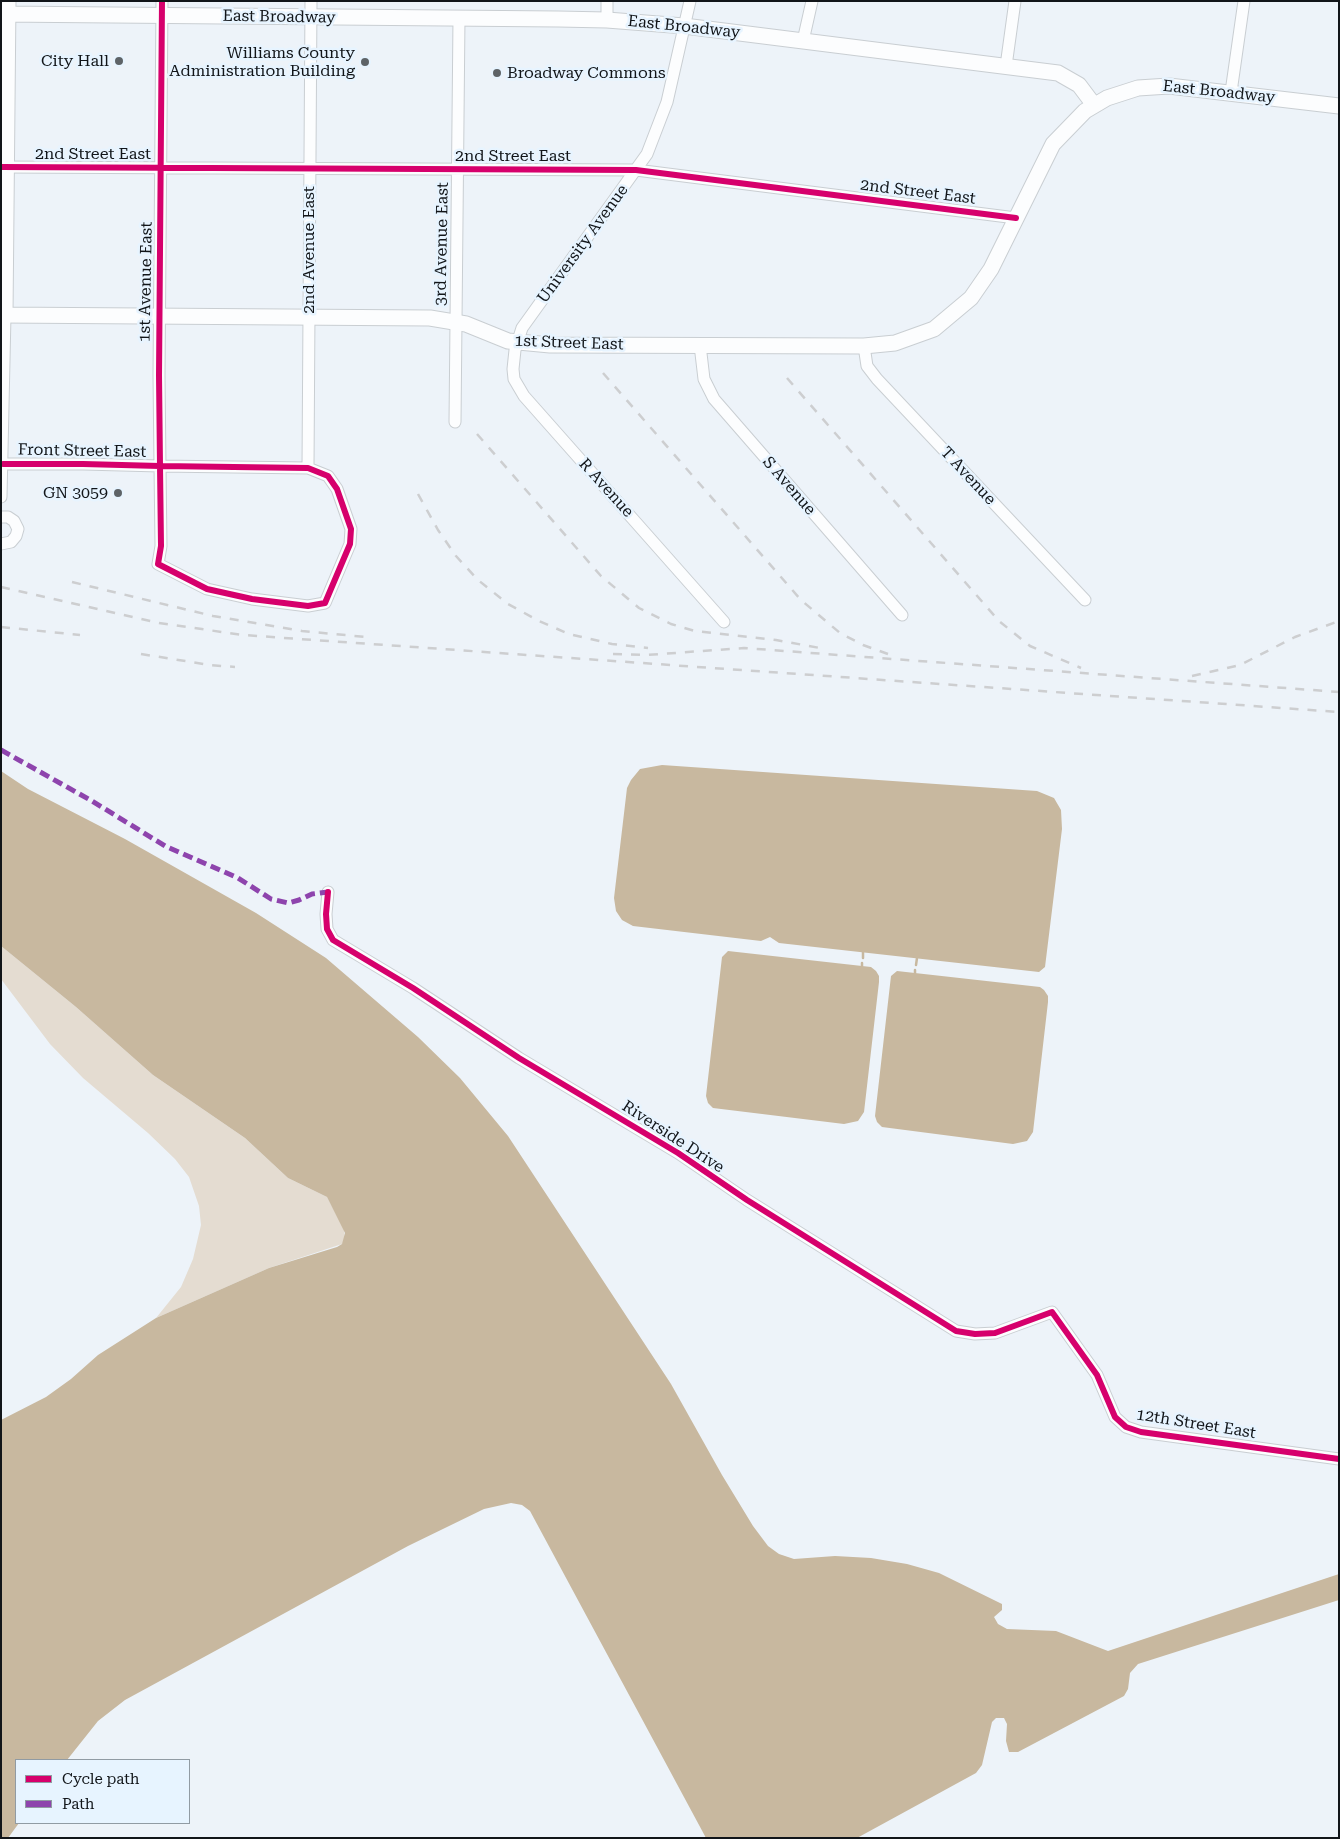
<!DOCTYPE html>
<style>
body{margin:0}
#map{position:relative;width:1340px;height:1839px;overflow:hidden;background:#edf3f9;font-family:"Roboto Serif",serif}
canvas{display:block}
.frame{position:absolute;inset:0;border:2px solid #111519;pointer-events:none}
.legend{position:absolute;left:15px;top:1759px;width:175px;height:65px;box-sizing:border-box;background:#e7f4ff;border:1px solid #919ba3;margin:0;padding:6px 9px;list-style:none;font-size:15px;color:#111519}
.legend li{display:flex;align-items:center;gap:10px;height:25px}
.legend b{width:25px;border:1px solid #919ba3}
</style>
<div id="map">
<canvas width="1340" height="1839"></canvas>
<div class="frame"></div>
<ul class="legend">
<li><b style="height:6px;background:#d6006c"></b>Cycle path</li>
<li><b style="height:6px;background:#8e44ad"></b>Path</li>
</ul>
</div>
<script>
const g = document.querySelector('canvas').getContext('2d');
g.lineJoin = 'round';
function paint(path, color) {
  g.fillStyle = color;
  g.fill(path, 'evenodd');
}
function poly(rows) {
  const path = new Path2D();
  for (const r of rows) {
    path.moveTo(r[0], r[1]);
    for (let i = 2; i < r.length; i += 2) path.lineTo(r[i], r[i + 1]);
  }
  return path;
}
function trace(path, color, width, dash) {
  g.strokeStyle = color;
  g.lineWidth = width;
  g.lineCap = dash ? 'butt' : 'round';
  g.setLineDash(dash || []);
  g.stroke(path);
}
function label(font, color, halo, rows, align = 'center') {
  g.font = font + ' "Roboto Serif",serif';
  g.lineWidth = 5;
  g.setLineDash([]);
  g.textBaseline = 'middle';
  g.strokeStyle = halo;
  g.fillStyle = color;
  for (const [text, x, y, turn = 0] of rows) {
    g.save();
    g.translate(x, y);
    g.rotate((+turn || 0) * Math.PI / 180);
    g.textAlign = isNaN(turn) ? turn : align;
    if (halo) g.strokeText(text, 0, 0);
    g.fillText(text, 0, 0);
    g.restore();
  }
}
paint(poly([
 [1,946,76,1007,153,1075,245,1138,288,1178,327,1197,344,1229,345,1240,342,1244,269,1268,156,1318,181,1287,193,1259,201,1225,199,1206,189,1177,175,1159,148,1133,83,1078,50,1044,1,979]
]), '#e4dcd1');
paint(poly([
 [662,765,1037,791,1054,798,1061,810,1062,829,1045,967,1039,972,779,943,770,937,761,941,633,926,622,920,616,911,614,898,627,788,631,780,640,769],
 [1,771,28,789,125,839,256,913,326,958,418,1037,460,1078,508,1136,671,1384,722,1475,753,1526,768,1546,779,1554,794,1559,835,1556,871,1558,907,1564,939,1573,1002,1604,1002,1610,994,1617,998,1624,1007,1629,1056,1631,1108,1651,1339,1574,1339,1600,1138,1664,1130,1673,1128,1689,1124,1696,1018,1752,1009,1752,1006,1741,1007,1724,1004,1718,996,1718,992,1722,982,1765,976,1773,857,1838,706,1838,530,1511,522,1505,511,1503,484,1509,408,1546,125,1700,98,1721,67,1760,16,1760,16,1823,19,1823,8,1838,1,1838,1,1420,46,1397,71,1379,98,1355,156,1318,269,1268,337,1247,342,1244,345,1233,327,1197,288,1178,245,1138,153,1075,76,1007,1,946],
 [728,951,871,967,876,971,879,976,879,982,864,1112,858,1121,844,1124,713,1108,708,1103,706,1096,722,957],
 [897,971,1040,987,1044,990,1048,996,1048,1002,1033,1132,1027,1141,1013,1144,882,1127,877,1122,875,1116,891,976]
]), '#c8b89f');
trace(poly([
 [863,958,863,952],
 [916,965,917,958],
 [862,966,862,963],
 [915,973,915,970]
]), '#c8b89f', 2.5);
const minor = poly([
 [690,1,667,102,647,154,522,328,515,350,513,369,514,379,524,396,724,622],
 [607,20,607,1],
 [803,41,812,1],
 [1006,66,1015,1],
 [1231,92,1244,1],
 [1,167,636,170,1016,218],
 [700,345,704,379,714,399,902,615],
 [864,346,867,366,877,379,1085,600],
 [455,422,459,18],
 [3,464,83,464,160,466,308,468,328,476,337,489,351,529,350,544,325,603,308,606,252,599,207,589,158,564,161,546,160,466,159,375,162,1],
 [308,468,311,1],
 [1,497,5,315],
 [1,517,8,517,14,521,18,529,16,536,11,542,1,544],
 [328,892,326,914,327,929,333,940,413,988,519,1058,678,1153,747,1200,956,1331,975,1334,995,1333,1052,1312,1097,1375,1115,1417,1126,1427,1141,1432,1339,1459]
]);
const major = poly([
 [1,14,558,19,607,20,684,26,1058,73,1079,85,1094,105],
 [1,315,430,318,466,324,508,341,550,345,864,346,895,343,934,329,971,298,991,269,1053,144,1085,111,1107,98,1138,88,1169,86,1339,106],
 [5,315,8,1]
]);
trace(minor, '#c9ced2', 13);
trace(major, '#c9ced2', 17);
trace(minor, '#fcfdfe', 11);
trace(major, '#fcfdfe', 15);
trace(poly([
 [603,373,801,600,840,633,863,645,888,654],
 [787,378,999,621,1030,646,1081,668],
 [477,434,601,576,639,608,671,624,695,631,776,640,820,648],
 [418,494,438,530,456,556,478,580,508,604,539,621,569,634,612,644,648,648],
 [72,582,213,616,302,631,366,637],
 [1,587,159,623,243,635,1339,712],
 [1,627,80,635],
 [141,654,210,665,235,667],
 [613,654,647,655,744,648,1339,692],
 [1192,676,1240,665,1295,637,1339,621]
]), '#cdced0', 2.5, [9, 9]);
trace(poly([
 [1,750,92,801,165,846,238,878,271,899,288,903,299,900,312,894,328,892]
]), '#8e44ad', 5, [10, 5]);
trace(poly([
 [1,167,636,170,1016,218],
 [3,464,83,464,160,466,308,468,328,476,337,489,351,529,350,544,325,603,308,606,252,599,207,589,158,564,161,546,160,466,159,375,162,1],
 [328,892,326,914,327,929,333,940,413,988,519,1058,678,1153,747,1200,956,1331,975,1334,995,1333,1052,1312,1097,1375,1115,1417,1126,1427,1141,1432,1339,1459]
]), '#d6006c', 6);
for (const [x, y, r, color] of [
 [119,61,5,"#5e6367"],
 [365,62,5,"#5e6367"],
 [497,73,5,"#5e6367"],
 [118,493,5,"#5e6367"]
]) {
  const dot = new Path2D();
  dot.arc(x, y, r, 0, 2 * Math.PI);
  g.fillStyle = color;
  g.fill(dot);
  trace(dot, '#e7f4ff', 2);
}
label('16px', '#111519', '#e7f4ff', [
 ["East Broadway",279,17,1],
 ["East Broadway",684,27,6],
 ["East Broadway",1219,92,6],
 ["2nd Street East",93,154],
 ["2nd Street East",513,156],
 ["2nd Street East",918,192,7],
 ["3rd Avenue East",442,244,-89],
 ["University Avenue",583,244,-54],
 ["2nd Avenue East",309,250,-90],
 ["1st Avenue East",146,282,-89],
 ["1st Street East",569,343,2],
 ["Front Street East",82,451,1],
 ["T Avenue",968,476,47],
 ["S Avenue",789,486,49],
 ["R Avenue",606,488,48],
 ["Riverside Drive",673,1137,33],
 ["12th Street East",1196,1424,9]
]);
label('16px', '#111519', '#e7f4ff', [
 ["Williams County",355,53],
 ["Administration Building",355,71],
 ["City Hall",109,61],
 ["Broadway Commons",507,73,"left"],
 ["GN 3059",108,493]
], 'right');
</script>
